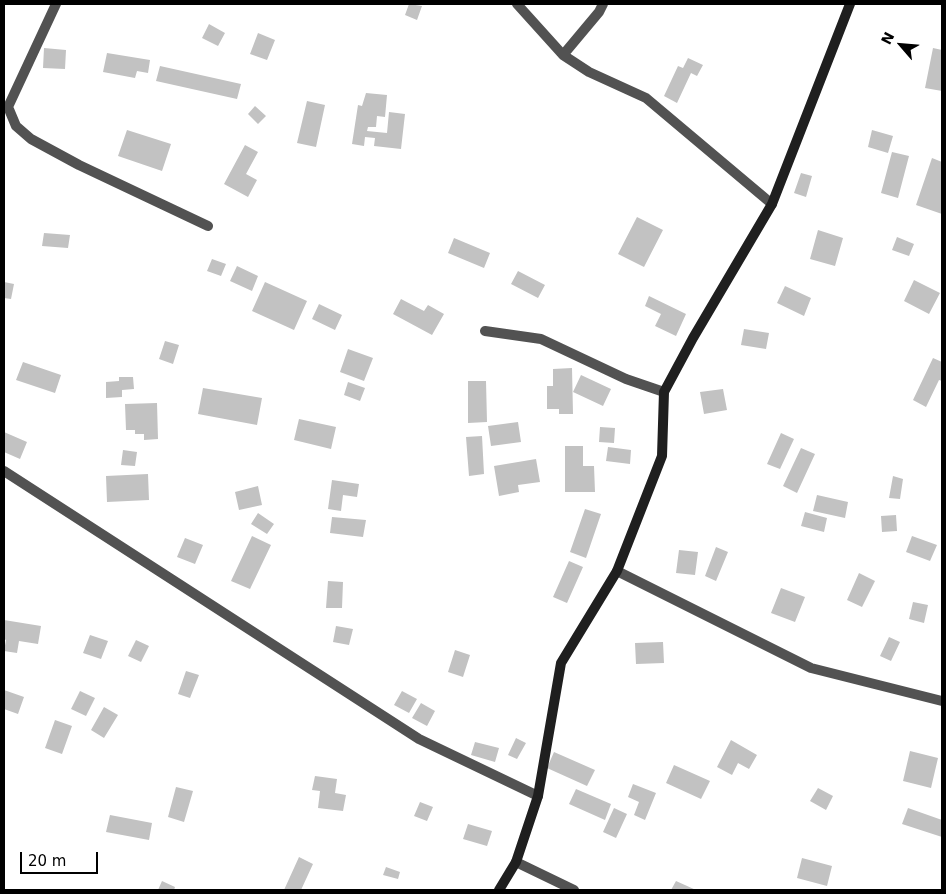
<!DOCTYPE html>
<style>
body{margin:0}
#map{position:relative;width:946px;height:894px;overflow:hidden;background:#fff;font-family:"DejaVu Sans",sans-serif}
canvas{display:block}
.frame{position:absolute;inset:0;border:5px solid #000;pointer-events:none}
.north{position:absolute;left:876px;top:20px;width:50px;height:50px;-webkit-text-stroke:4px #fff;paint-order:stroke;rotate:297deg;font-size:14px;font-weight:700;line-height:20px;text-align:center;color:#000}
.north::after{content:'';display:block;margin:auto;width:18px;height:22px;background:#000;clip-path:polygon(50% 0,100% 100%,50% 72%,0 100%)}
.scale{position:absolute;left:20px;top:852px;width:78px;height:22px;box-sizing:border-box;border:2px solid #000;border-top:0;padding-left:6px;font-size:15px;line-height:18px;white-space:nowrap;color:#000;-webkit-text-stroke:4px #fff;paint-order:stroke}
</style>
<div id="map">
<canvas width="946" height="894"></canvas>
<div class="frame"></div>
<div class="north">N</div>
<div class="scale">20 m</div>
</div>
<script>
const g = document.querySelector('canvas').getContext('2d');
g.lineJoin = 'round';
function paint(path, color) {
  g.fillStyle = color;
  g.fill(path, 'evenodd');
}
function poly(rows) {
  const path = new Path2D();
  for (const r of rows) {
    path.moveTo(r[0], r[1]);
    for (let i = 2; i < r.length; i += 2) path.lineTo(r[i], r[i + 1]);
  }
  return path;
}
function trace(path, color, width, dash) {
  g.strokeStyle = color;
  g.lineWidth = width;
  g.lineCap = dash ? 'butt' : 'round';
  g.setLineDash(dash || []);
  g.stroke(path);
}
paint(poly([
 [409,4,422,6,417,20,405,15],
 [209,24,225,33,218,46,202,38],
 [258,33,275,40,267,60,250,54],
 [44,48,66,50,65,69,43,68],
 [933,48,942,50,942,91,925,88],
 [107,53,150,60,148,73,137,71,135,78,103,72],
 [688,58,703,65,697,76,691,73,677,103,664,96,678,66,683,68],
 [160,66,241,84,237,99,156,81],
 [366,93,387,95,385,117,377,116,376,127,368,127,367,131,387,133,389,112,405,114,401,149,374,146,375,138,365,137,364,146,352,144,358,105,362,106],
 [307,101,325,105,316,147,297,143],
 [255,106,266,116,258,124,248,114],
 [127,130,171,144,162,171,118,156],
 [872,130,893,136,888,153,868,147],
 [245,145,258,152,246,174,257,180,248,197,224,184],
 [892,152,909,156,898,198,881,193],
 [932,158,942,162,942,214,916,205],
 [801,173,812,176,806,197,794,193],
 [637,217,663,230,644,267,618,254],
 [818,230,843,238,835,266,810,259],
 [44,233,70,235,68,248,42,246],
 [897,237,914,244,909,256,892,250],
 [454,238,490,253,484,268,448,253],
 [212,259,226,264,221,276,207,271],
 [237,266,258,276,252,291,230,281],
 [518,271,545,285,538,298,511,284],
 [914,280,940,293,929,314,904,301],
 [4,282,14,284,11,299,4,298],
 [265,282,307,301,294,330,252,311],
 [785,286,811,298,804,316,777,303],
 [649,296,686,314,676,336,655,326,661,314,645,306],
 [401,299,424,311,428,305,444,314,432,335,393,314],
 [319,304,342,315,335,330,312,319],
 [744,329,769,333,766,349,741,345],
 [165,341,179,345,173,364,159,359],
 [348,349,373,358,364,381,340,372],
 [933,358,942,362,942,381,939,380,926,407,913,400],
 [23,362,61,375,55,393,16,380],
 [572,368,573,414,559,414,559,409,547,409,547,386,553,386,553,369],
 [581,375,611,389,603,406,573,392],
 [119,377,133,377,134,389,122,390,122,397,106,398,106,382,119,381],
 [468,381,486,381,487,422,468,423],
 [348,382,365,388,360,401,344,395],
 [203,388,262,398,257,425,198,414],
 [723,389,727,410,704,414,700,392],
 [157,403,158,439,144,440,144,434,135,434,135,430,126,430,125,404],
 [299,419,336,427,331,449,294,440],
 [518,422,521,442,491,446,488,426],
 [600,427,615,428,614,443,599,442],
 [4,432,27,442,20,459,4,452],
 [781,433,794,439,780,469,767,464],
 [482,436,484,474,469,476,466,437],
 [565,446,583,446,583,466,594,466,595,492,565,492],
 [608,447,631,450,630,464,606,461],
 [801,448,815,454,797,493,783,486],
 [123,450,137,452,135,466,121,465],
 [536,459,540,482,518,485,519,492,499,496,494,466],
 [148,474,149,500,107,502,106,476],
 [893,476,903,479,900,499,889,498],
 [332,480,359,484,357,497,343,495,341,511,328,509],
 [258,486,262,505,239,510,235,492],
 [817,495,848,502,845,518,813,511],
 [585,509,601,514,586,558,570,552],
 [805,512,827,518,824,532,801,526],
 [258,513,274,524,267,534,251,524],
 [896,515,897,531,882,532,881,516],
 [332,517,366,520,363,537,330,533],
 [252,536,271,545,250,589,231,581],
 [912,536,937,545,930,561,906,552],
 [185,538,203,545,195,564,177,557],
 [716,547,728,552,716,581,705,576],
 [679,550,698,552,695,575,676,573],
 [569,561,583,567,567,603,553,597],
 [859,573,875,581,862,607,847,600],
 [328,581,343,582,342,608,326,608],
 [781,588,805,597,795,622,771,613],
 [913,602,928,605,924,623,909,619],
 [4,620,41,626,38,644,19,641,17,653,4,651,6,640,4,639],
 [336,626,353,629,349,645,333,642],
 [90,635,108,641,101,659,83,653],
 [889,637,900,642,891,661,880,656],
 [136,640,149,646,141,662,128,656],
 [663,642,664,663,636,664,635,643],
 [455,650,470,655,463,677,448,672],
 [186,671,199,675,190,698,178,694],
 [4,690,24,697,18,714,4,709],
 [80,691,95,698,86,716,71,709],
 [402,691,417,699,409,713,394,705],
 [421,703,435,711,427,726,412,718],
 [104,707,118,715,104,738,91,730],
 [55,720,72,726,62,754,45,748],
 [516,738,526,743,517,759,508,755],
 [731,740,757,755,749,769,738,763,732,775,717,767],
 [475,742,499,748,495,762,471,755],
 [910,751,938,758,931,788,903,781],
 [554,752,595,770,587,786,547,768],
 [674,765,710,781,701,799,666,783],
 [315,776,337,779,335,793,346,795,343,811,318,808,320,791,312,790],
 [633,784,656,793,645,820,634,815,639,802,628,797],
 [176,787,193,791,184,822,168,817],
 [818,788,833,796,826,810,810,801],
 [576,789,611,804,605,820,569,804],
 [420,802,433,807,427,821,414,816],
 [614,808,627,814,616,838,603,832],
 [908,808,942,820,942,837,902,824],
 [110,815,152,823,149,840,106,832],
 [468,824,492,831,487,846,463,839],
 [299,857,313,864,301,890,284,890],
 [802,858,832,866,827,886,797,878],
 [386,867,400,872,398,879,383,875],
 [162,881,175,887,174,890,158,890],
 [676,881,696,890,671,890]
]), '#c2c2c2');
trace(poly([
 [56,4,8,107,16,126,31,139,79,165,208,226],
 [517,4,563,55,589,72,646,98,772,204],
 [563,55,599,12,603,4],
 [485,331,541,339,626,379,664,392],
 [4,471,419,739,538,796],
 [617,571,811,668,942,701],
 [516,862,574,890]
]), '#525252', 10);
trace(poly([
 [499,890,516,862,538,796,561,663,617,571,662,456,664,392,693,338,772,204,850,4]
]), '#1f1f1f', 10);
</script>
